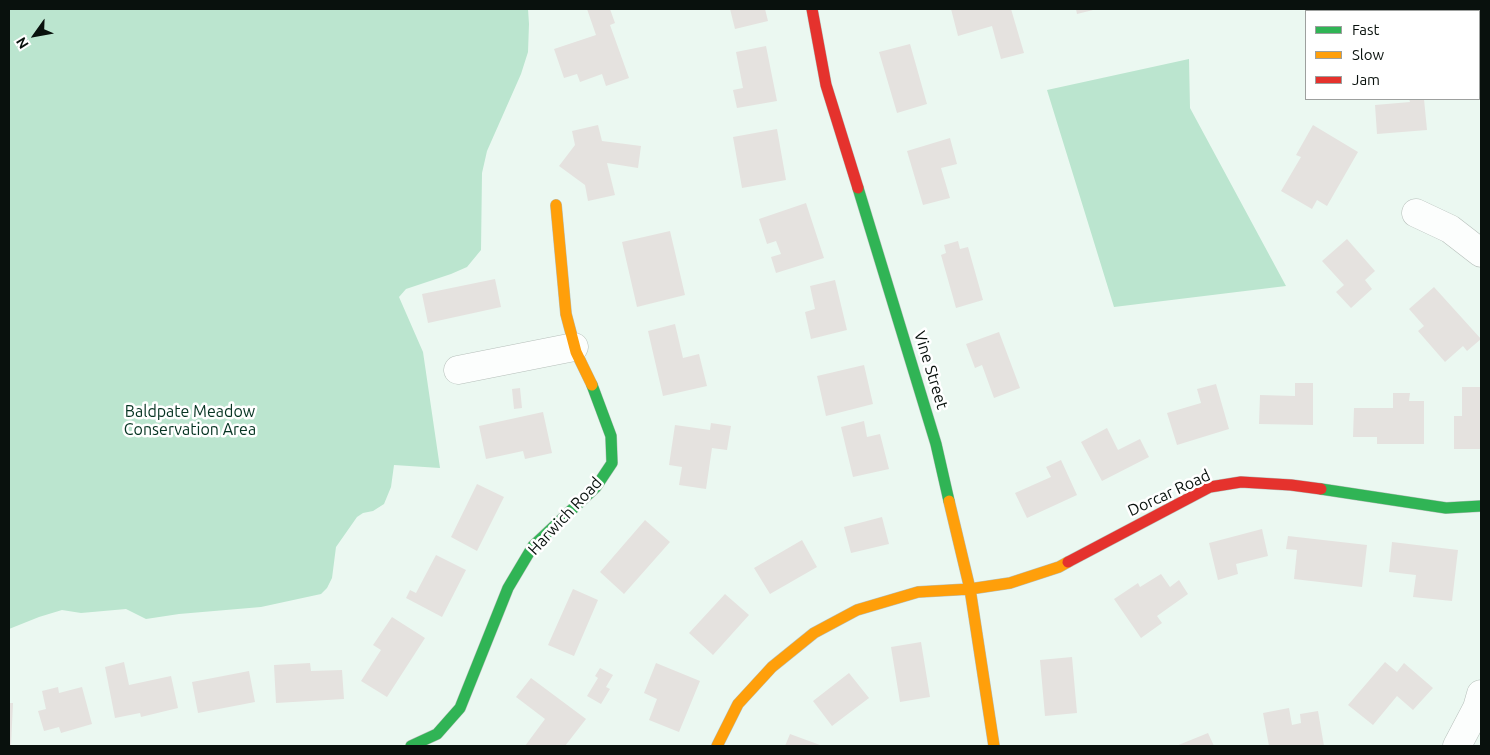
<!DOCTYPE html>
<style>
body{margin:0}
#map{position:relative;width:1490px;height:755px;overflow:hidden;background:#ebf8f1;font-family:Ubuntu,sans-serif}
canvas{display:block}
.frame{position:absolute;inset:0;border:10px solid #09110d;pointer-events:none}
.legend{position:absolute;left:1305px;top:10px;width:175px;height:90px;box-sizing:border-box;background:#fff;border:1px solid #9da09e;margin:0;padding:6px 9px;list-style:none;font-size:15px;color:#09110d}
.legend li{display:flex;align-items:center;gap:10px;height:25px}
.legend b{width:25px;border:1px solid #9da09e}
.north{position:absolute;left:10px;top:10px;width:50px;height:50px;-webkit-text-stroke:4px #fff;paint-order:stroke;rotate:238deg;font-size:14px;font-weight:700;line-height:20px;text-align:center;color:#09110d}
.north::after{content:'';display:block;margin:auto;width:18px;height:22px;background:#09110d;clip-path:polygon(50% 0,100% 100%,50% 72%,0 100%)}
</style>
<div id="map">
<canvas width="1490" height="755"></canvas>
<div class="frame"></div>
<ul class="legend">
<li><b style="height:6px;background:#30b455"></b>Fast</li>
<li><b style="height:6px;background:#ff9f0a"></b>Slow</li>
<li><b style="height:6px;background:#e5322d"></b>Jam</li>
</ul>
<div class="north">N</div>
</div>
<script>
const g = document.querySelector('canvas').getContext('2d');
g.lineJoin = 'round';
function paint(path, color) {
  g.fillStyle = color;
  g.fill(path, 'evenodd');
}
function poly(rows) {
  const path = new Path2D();
  for (const r of rows) {
    path.moveTo(r[0], r[1]);
    for (let i = 2; i < r.length; i += 2) path.lineTo(r[i], r[i + 1]);
  }
  return path;
}
function trace(path, color, width, dash) {
  g.strokeStyle = color;
  g.lineWidth = width;
  g.lineCap = dash ? 'butt' : 'round';
  g.setLineDash(dash || []);
  g.stroke(path);
}
function label(font, color, halo, rows, align = 'center') {
  g.font = font + ' Ubuntu,sans-serif';
  g.lineWidth = 5;
  g.setLineDash([]);
  g.textBaseline = 'middle';
  g.strokeStyle = halo;
  g.fillStyle = color;
  for (const [text, x, y, turn = 0] of rows) {
    g.save();
    g.translate(x, y);
    g.rotate((+turn || 0) * Math.PI / 180);
    g.textAlign = isNaN(turn) ? turn : align;
    if (halo) g.strokeText(text, 0, 0);
    g.fillText(text, 0, 0);
    g.restore();
  }
}
paint(poly([
 [9,9,528,9,529,24,528,52,521,74,487,151,482,173,481,250,467,267,451,274,406,289,399,297,423,352,440,468,394,465,391,487,384,504,373,511,363,513,357,517,336,547,332,578,327,588,321,594,261,607,179,614,146,619,126,609,81,613,62,610,39,617,9,629],
 [1189,59,1190,108,1286,286,1114,307,1047,90]
]), '#bbe5cf');
paint(poly([
 [587,9,610,9,615,23,610,25,629,78,606,86,602,74,580,82,577,74,564,78,554,49,596,35],
 [730,9,765,9,768,21,735,29],
 [951,9,1011,9,1024,53,1001,59,992,26,958,36],
 [1076,9,1092,9,1093,10,1077,14],
 [1399,9,1417,9,1417,11,1398,11],
 [1454,9,1481,9,1481,27,1479,26,1479,11,1453,11],
 [910,44,927,104,897,113,879,52],
 [766,46,777,101,737,108,733,90,743,88,736,52],
 [1409,99,1424,99,1427,130,1377,134,1375,105,1410,102],
 [598,125,602,141,641,146,638,168,607,163,615,195,588,201,585,185,559,166,575,145,572,131],
 [1313,125,1358,152,1327,206,1317,200,1312,209,1281,191,1301,157,1296,155],
 [777,129,786,180,742,188,733,137],
 [950,138,957,164,941,168,950,198,923,205,907,151],
 [806,203,824,258,776,273,771,257,781,254,776,241,767,244,759,219],
 [670,231,685,295,637,307,622,242],
 [1347,239,1375,271,1365,280,1372,289,1351,308,1336,292,1344,285,1322,261],
 [958,241,960,249,968,247,983,300,956,308,941,255,946,253,944,245],
 [495,279,501,307,428,323,422,294],
 [835,280,847,330,811,339,805,312,815,309,810,286],
 [1434,287,1481,339,1467,351,1463,346,1445,362,1418,331,1424,326,1409,309],
 [675,324,683,358,699,354,707,386,663,396,648,331],
 [999,332,1020,388,994,398,982,365,975,368,966,344],
 [864,365,873,404,826,416,817,376],
 [1295,383,1313,383,1313,425,1259,424,1260,395,1295,396],
 [1216,384,1229,429,1177,445,1167,413,1201,403,1197,389],
 [1462,387,1481,387,1481,449,1454,449,1454,416,1462,416],
 [520,388,522,408,514,409,512,389],
 [1393,393,1410,393,1409,401,1424,401,1424,444,1377,444,1377,437,1353,437,1354,408,1393,408],
 [543,412,552,453,525,459,523,451,486,459,479,426],
 [864,421,867,437,880,434,889,469,853,477,841,427],
 [711,423,731,426,727,450,712,448,706,489,679,485,682,467,669,465,675,425,710,430],
 [1107,428,1118,450,1140,439,1149,457,1102,481,1081,442],
 [1061,460,1077,495,1027,518,1015,493,1051,477,1046,467],
 [477,484,504,497,477,551,451,537],
 [882,517,889,544,851,553,844,527],
 [645,520,670,542,624,594,600,572],
 [1262,529,1268,556,1236,564,1238,574,1218,580,1209,543],
 [1288,536,1367,545,1362,587,1294,579,1297,550,1286,549],
 [802,540,817,567,770,594,754,568],
 [1392,542,1458,550,1452,601,1413,597,1416,575,1389,572],
 [436,555,466,570,442,617,406,598,410,590,416,593],
 [1161,574,1170,587,1179,580,1188,594,1157,616,1162,623,1141,638,1114,599,1138,583,1140,587],
 [573,589,598,600,574,656,548,645],
 [725,594,749,615,713,655,689,633],
 [392,617,425,638,387,697,361,681,381,650,373,645],
 [921,642,930,697,900,702,891,647],
 [1072,657,1077,713,1045,716,1040,660],
 [124,662,129,685,171,676,178,708,141,717,140,713,115,718,105,667],
 [1385,662,1397,672,1404,663,1433,688,1413,710,1397,696,1373,725,1348,705],
 [310,663,311,671,342,670,344,699,276,703,274,665],
 [656,663,700,681,679,732,649,720,657,699,644,693],
 [600,668,613,675,606,687,610,689,601,704,587,696,598,678,595,676],
 [249,671,255,702,198,713,192,682],
 [849,673,869,698,832,726,813,701],
 [531,678,586,719,565,746,525,746,545,719,516,697],
 [58,687,59,693,82,687,92,724,61,733,59,727,44,731,38,711,46,709,42,691],
 [9,703,13,703,11,746,9,746],
 [1289,708,1292,725,1301,723,1300,714,1318,711,1324,746,1269,746,1263,713],
 [1208,733,1214,746,1176,746],
 [790,734,820,745,820,746,785,746]
]), '#e5e2df');
const street = poly([
 [1416,213,1450,229,1481,253],
 [458,370,574,347],
 [1457,746,1477,708,1481,694]
]);
const fast = poly([
 [858,188,936,444,949,501],
 [1321,489,1446,508,1481,506],
 [411,746,437,734,460,708,508,588,533,546,596,487,612,463,611,436,592,385]
]);
const slow = poly([
 [556,205,566,314,576,352,592,385],
 [949,501,970,589,994,746],
 [717,746,738,704,772,667,814,633,857,610,918,592,970,589,1010,583,1059,567,1068,562]
]);
const jam = poly([
 [812,9,826,85,858,188],
 [1068,562,1210,487,1241,482,1291,485,1321,489]
]);
trace(street, '#b6bfba', 29);
trace(fast, '#b6bfba', 12);
trace(slow, '#b6bfba', 12);
trace(jam, '#b6bfba', 12);
trace(street, '#fcfefd', 28);
trace(fast, '#30b455', 11);
trace(slow, '#ff9f0a', 11);
trace(jam, '#e5322d', 11);
label('16px', '#09110d', '#fff', [
 ["Vine Street",931,370,73],
 ["Dorcar Road",1169,493,-25],
 ["Harwich Road",565,516,-47]
]);
label('16px', '#063422', '#fff', [
 ["Baldpate Meadow",190,412],
 ["Conservation Area",190,430]
]);
</script>
